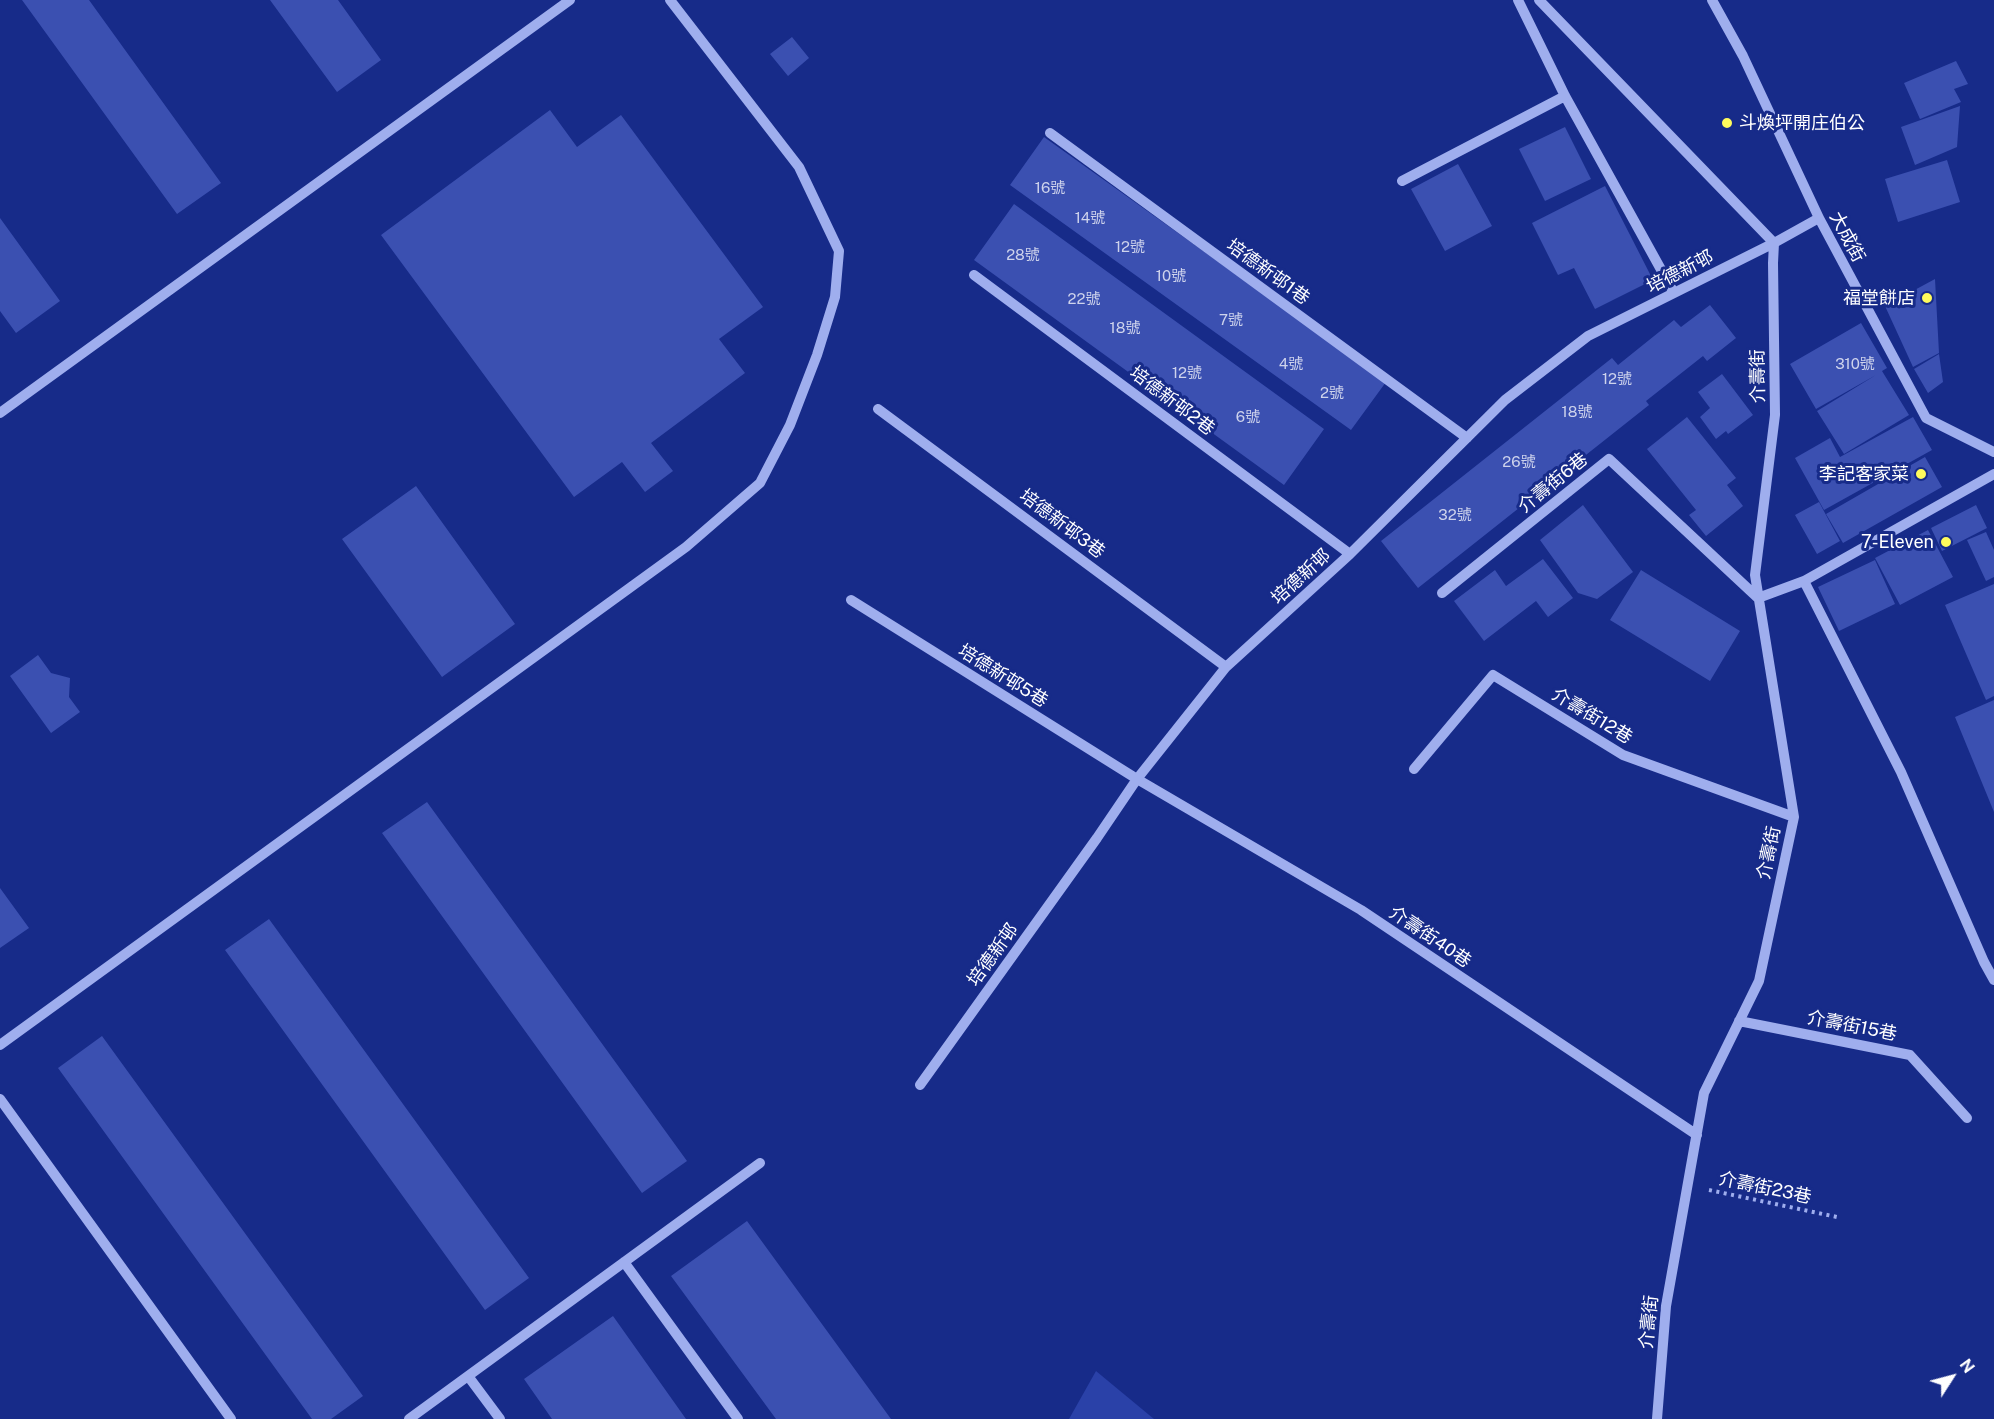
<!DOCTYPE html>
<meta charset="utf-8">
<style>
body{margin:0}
#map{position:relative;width:1994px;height:1419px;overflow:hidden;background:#172b89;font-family:"Public Sans",sans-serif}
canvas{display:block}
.north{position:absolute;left:1922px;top:1347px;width:60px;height:60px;-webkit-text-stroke:4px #172b89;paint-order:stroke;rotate:54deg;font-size:16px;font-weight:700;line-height:24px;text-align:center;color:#fff}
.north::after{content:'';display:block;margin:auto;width:21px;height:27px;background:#fff;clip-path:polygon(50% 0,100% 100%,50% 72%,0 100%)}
</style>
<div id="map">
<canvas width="1994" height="1419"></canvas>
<div class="north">N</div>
</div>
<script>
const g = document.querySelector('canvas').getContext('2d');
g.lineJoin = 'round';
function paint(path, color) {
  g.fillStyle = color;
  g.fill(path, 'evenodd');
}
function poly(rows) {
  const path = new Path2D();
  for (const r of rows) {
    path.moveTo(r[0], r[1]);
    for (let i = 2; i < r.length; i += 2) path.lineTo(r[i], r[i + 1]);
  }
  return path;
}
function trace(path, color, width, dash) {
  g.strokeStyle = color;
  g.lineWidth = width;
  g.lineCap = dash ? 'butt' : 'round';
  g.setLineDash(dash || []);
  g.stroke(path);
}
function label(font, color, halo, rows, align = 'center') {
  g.font = font + ' "Public Sans","Noto Sans TC",sans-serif';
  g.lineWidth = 6;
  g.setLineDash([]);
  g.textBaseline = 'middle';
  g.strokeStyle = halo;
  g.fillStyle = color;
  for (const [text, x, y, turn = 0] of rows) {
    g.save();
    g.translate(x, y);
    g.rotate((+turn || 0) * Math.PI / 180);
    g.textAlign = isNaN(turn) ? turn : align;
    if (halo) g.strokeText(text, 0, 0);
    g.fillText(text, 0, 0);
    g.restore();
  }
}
paint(poly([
 [1096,1371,1154,1419,1069,1419]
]), '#2a41a8');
paint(poly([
 [22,0,89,0,221,183,177,214],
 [270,0,338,0,381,60,337,92],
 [792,37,809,58,788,76,770,54],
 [1956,61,1968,84,1954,89,1961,102,1920,119,1904,83],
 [1960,106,1957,147,1915,165,1901,127],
 [550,110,577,147,621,115,763,307,719,339,745,373,651,443,673,471,645,492,622,462,574,497,381,235],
 [1565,127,1591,179,1545,201,1519,149],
 [1044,137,1386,382,1351,430,1010,185],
 [1947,160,1960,202,1898,222,1885,179],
 [1458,164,1492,226,1445,251,1411,189],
 [1605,186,1653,280,1595,309,1574,268,1558,275,1532,223],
 [1014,204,1324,429,1284,485,974,260],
 [0,218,60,301,16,333,0,311],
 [1935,279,1939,353,1913,367,1885,306],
 [1710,305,1736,338,1707,361,1703,356,1646,401,1649,405,1418,588,1381,541,1612,358,1618,365,1674,320,1681,327],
 [1861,323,1887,368,1882,371,1909,415,1844,454,1817,411,1876,375,1816,409,1790,364],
 [1939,354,1943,382,1928,393,1914,369],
 [1722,374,1753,415,1728,434,1726,431,1716,439,1700,417,1710,408,1698,392],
 [1687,417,1736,478,1727,485,1743,506,1706,536,1689,515,1696,510,1647,449],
 [1913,417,1932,450,1824,510,1795,458,1830,438,1840,457],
 [1925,457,1942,487,1843,543,1826,514],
 [416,486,515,624,442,677,342,539],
 [1819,502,1840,541,1817,554,1795,515],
 [1583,505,1633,572,1597,599,1578,593,1540,540],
 [1976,505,1987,528,1942,551,1931,528],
 [1928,530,1953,577,1900,605,1875,558],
 [1986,532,1994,550,1994,577,1986,581,1967,540],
 [1543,559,1573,598,1548,617,1536,601,1484,641,1454,601,1495,570,1506,586],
 [1875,560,1895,604,1839,631,1818,587],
 [1641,570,1740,631,1710,681,1610,620],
 [1994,584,1994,696,1986,700,1945,605],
 [38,655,51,673,70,678,69,697,80,712,51,733,10,676],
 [1994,700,1994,812,1955,717],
 [427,802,687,1161,642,1193,382,833],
 [0,888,29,928,0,948],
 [269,919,529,1278,485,1310,225,950],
 [102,1036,363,1396,331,1419,312,1419,58,1068],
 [747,1221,891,1419,776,1419,671,1276],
 [613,1316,686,1419,552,1419,524,1379]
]), '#3b50b1');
trace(poly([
 [1709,1190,1837,1217]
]), '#9faeee', 4, [3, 4.5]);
trace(poly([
 [1518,0,1565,96,1674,293],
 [1539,0,1774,243,1773,263,1775,415,1755,575,1794,817,1759,981,1704,1093,1666,1306,1657,1419],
 [1712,0,1743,56,1819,218,1926,418,1994,452],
 [1050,133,1467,438],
 [1402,181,1565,96],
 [974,275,1350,554],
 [878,409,1226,667],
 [0,413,570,0],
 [1804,581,1901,772,1984,962,1994,980],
 [1442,593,1609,459,1758,598,1804,581,1994,474],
 [851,600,1137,779,1361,910,1697,1135],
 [1414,769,1493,675,1623,755,1794,817],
 [1739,1021,1910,1055,1967,1118],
 [0,1045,686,547,760,483,790,425,817,355,835,297,839,251,799,167,670,0],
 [920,1085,1097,838,1137,779,1226,667,1350,554,1505,400,1588,336,1774,243,1819,218],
 [0,1099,231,1419],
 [624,1262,738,1419],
 [468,1376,500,1419],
 [409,1419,760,1163]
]), '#9faeee', 10);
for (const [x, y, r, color] of [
 [1727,123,6,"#fffb5c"],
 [1927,298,6,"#fffb5c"],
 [1921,474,6,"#fffb5c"],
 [1946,542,6,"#fffb5c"]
]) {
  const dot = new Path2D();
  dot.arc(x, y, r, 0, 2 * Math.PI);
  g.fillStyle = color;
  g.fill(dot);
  trace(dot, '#172b89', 2);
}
label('15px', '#ced3ec', null, [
 ["16號",1050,188],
 ["14號",1090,218],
 ["12號",1130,247],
 ["28號",1023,255],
 ["10號",1171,276],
 ["22號",1084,299],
 ["7號",1231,320],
 ["18號",1125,328],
 ["4號",1291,364],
 ["310號",1855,364],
 ["12號",1187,373],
 ["12號",1617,379],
 ["2號",1332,393],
 ["18號",1577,412],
 ["6號",1248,417],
 ["26號",1519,462],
 ["32號",1455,515]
]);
label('18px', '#fff', '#172b89', [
 ["斗煥坪開庄伯公",1739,123,"left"],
 ["福堂餅店",1915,298],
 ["李記客家菜",1909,474],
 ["7-Eleven",1934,542]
], 'right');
label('18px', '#fff', '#172b89', [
 ["大成街",1847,237,62],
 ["培德新邨1巷",1268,272,36],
 ["培德新邨",1680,272,-27],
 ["介壽街",1758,376,-91],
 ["培德新邨2巷",1172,401,37],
 ["介壽街6巷",1553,483,-39],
 ["培德新邨3巷",1062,524,37],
 ["培德新邨",1301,577,-42],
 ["培德新邨5巷",1003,676,32],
 ["介壽街12巷",1592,716,31],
 ["介壽街",1769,853,-78],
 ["介壽街40巷",1430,937,34],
 ["培德新邨",993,955,-54],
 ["介壽街15巷",1852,1026,11],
 ["介壽街23巷",1765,1188,12],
 ["介壽街",1649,1322,-84]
]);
</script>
